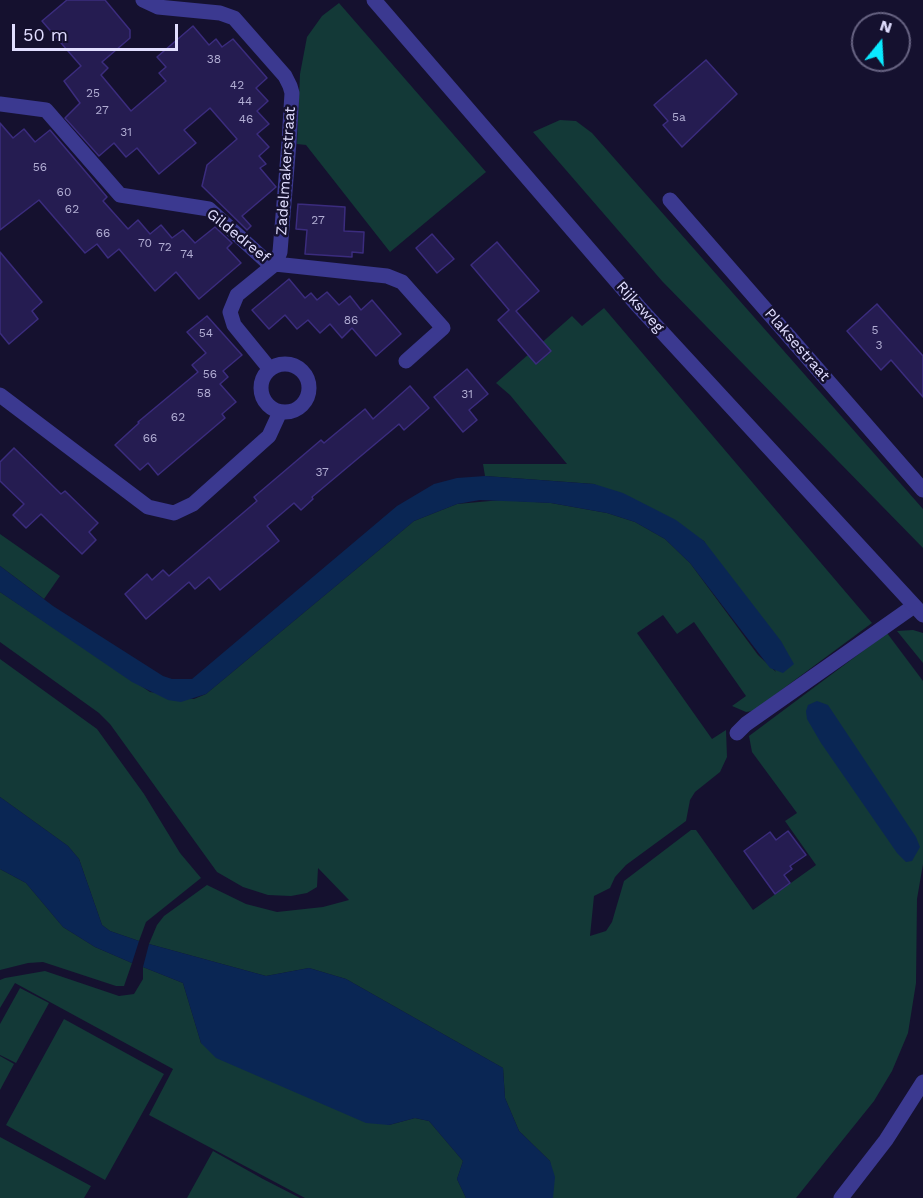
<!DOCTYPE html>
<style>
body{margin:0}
#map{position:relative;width:923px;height:1198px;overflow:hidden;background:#15112f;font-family:"Work Sans",sans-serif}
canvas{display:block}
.north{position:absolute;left:851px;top:12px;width:60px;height:60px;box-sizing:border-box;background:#15112f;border:2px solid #676382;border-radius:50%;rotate:18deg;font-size:16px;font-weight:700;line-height:24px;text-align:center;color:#e1deff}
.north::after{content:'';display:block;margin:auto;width:21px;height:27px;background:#0aeaff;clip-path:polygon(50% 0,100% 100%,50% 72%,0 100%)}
.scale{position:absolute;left:12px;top:24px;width:166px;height:27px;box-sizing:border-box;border:3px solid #e1deff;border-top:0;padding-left:8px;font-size:18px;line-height:21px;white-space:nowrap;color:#e1deff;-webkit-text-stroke:4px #15112f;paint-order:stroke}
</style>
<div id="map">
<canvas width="923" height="1198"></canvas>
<div class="north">N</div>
<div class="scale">50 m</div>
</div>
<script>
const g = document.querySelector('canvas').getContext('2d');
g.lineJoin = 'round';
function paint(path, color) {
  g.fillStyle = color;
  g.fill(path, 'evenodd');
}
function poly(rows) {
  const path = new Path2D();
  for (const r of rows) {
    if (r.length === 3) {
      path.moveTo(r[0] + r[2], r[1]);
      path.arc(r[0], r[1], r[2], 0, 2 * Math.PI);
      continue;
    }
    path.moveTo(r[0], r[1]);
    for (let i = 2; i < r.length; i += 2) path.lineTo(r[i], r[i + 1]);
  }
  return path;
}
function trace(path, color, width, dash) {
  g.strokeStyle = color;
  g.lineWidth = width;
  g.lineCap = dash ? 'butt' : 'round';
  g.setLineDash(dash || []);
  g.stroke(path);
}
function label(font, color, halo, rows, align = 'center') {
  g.font = font + ' "Work Sans",sans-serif';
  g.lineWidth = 5;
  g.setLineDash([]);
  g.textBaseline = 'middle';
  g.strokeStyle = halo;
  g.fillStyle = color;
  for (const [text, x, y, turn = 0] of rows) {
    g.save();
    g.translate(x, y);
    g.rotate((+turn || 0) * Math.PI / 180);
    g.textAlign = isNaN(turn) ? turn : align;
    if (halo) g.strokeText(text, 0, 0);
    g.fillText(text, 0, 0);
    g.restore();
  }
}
paint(poly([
 [339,3,486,172,390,252,306,145,297,144,300,74,307,37,322,16],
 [560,120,576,121,592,133,923,509,923,548,662,281,533,132],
 [604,308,872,623,753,711,746,712,732,706,746,696,694,622,677,634,663,615,637,633,712,739,726,730,727,757,720,772,695,792,690,800,686,821,626,865,615,877,610,888,594,896,590,936,606,931,612,922,624,881,691,830,696,830,753,910,816,865,785,821,797,813,752,752,749,736,887,633,923,681,923,864,917,899,916,983,908,1033,892,1071,874,1101,796,1198,553,1198,550,1161,519,1131,505,1098,503,1068,346,979,309,968,266,976,149,944,157,925,164,916,207,885,246,904,277,912,323,907,349,900,318,868,317,887,307,893,291,896,268,895,243,887,217,872,110,724,99,713,0,642,0,592,150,692,194,699,206,694,414,521,457,504,501,500,551,503,607,513,635,522,665,539,690,563,758,655,776,672,704,541,594,484,485,476,483,464,567,464,510,395,496,383,572,316,582,326],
 [0,534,60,576,44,599,0,566],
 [913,630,923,633,923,663,897,631],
 [0,659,97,729,144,794,180,853,201,878,146,922,139,941,110,931,102,925,79,859,68,846,0,797],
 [0,869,26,883,63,927,95,947,132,963,124,986,116,986,43,962,28,963,0,970],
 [143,967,183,983,201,1043,389,1125,415,1118,429,1121,463,1161,457,1179,466,1198,305,1198,149,1115,173,1069,15,983,0,1008,0,980,5,978,45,971,119,996,134,994,143,979],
 [20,988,49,1003,16,1063,0,1055,0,1024],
 [64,1019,164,1074,105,1180,6,1125],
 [0,1056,14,1064,0,1090],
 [0,1137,91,1186,84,1198,0,1198],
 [213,1151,263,1179,300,1198,187,1198]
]), '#133937');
paint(poly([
 [485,476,594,484,623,493,676,520,704,541,781,641,794,664,783,673,770,668,690,563,665,539,635,522,607,513,551,503,480,500,457,504,414,521,206,694,181,702,168,700,132,682,0,592,0,566,53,606,163,676,172,679,192,679,397,506,434,484,457,478],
 [817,701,828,705,916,837,920,847,912,861,906,862,897,853,821,743,807,719,806,711,808,705],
 [0,797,68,846,79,859,102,925,110,931,139,941,132,963,95,947,63,927,26,883,0,869],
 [149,944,266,976,309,968,346,979,503,1068,505,1098,519,1131,550,1161,555,1177,553,1198,466,1198,457,1179,463,1161,429,1121,415,1118,389,1125,366,1123,216,1058,201,1043,183,983,143,967]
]), '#0a2654');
const building = poly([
 [67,0,105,0,130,30,130,38,102,62,108,68,101,75,131,111,166,81,159,73,166,67,157,57,193,26,209,45,216,39,222,47,233,39,267,78,256,88,268,101,257,111,269,124,257,134,269,147,259,156,266,164,260,168,276,187,242,216,251,226,247,230,202,186,207,165,237,139,210,108,184,130,196,143,159,174,137,148,126,157,114,143,99,156,65,118,80,103,64,81,81,66,42,21,67,0],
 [706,60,737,94,682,147,663,125,668,121,654,105,706,60],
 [0,123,13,138,24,129,35,142,50,130,107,197,103,201,128,229,138,220,150,234,161,225,172,238,183,230,195,243,215,227,232,243,227,248,241,263,199,299,176,272,155,291,119,249,108,258,97,244,85,253,39,200,0,230,0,123],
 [298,204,345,207,344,231,364,232,363,253,352,252,352,257,305,254,307,230,296,229,298,204],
 [432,234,454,259,437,273,416,248,432,234],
 [497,242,539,291,516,311,551,351,536,364,498,320,509,310,471,265,497,242],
 [0,252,42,302,32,311,38,319,9,344,0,333,0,252],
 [289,279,305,298,311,293,317,300,327,292,339,305,350,296,361,310,372,300,401,334,376,356,352,328,342,338,330,324,320,333,308,320,297,329,285,315,269,329,252,310,289,279],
 [877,304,923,356,923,397,891,360,881,370,847,331,877,304],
 [207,316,242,355,223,371,228,377,220,384,236,402,222,414,225,418,158,475,148,463,140,470,115,445,139,423,138,422,198,372,192,365,206,353,187,332,207,316],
 [467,369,488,394,469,410,477,420,463,432,434,397,467,369],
 [410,386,429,408,404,430,399,424,312,497,313,499,301,510,294,503,267,526,279,541,220,590,209,577,195,589,189,582,146,619,125,594,147,574,152,580,163,570,169,576,257,501,254,497,321,440,324,443,365,409,373,419,410,386],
 [14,448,61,494,65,491,98,523,89,532,96,540,82,554,41,514,26,528,13,515,24,504,0,481,0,462,14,448],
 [788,831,806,855,790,866,792,869,784,875,790,883,775,894,744,851,770,832,776,840,788,831]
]);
paint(building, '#251c51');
trace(building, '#3b2c7e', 1.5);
trace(poly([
 [0,104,46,110,120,195,209,209,266,261,275,264]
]), '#3b3990', 15);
trace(poly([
 [143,0,158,7,220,13,234,18,285,76,290,86,292,93,289,142,280,252,275,264,237,295,230,312,234,325,269,368],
 [670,200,923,490],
 [275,264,387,276,402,282,443,328,406,361],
 [285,388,24],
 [0,395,148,507,174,513,193,504,269,436,280,412],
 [737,733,746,724,914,606]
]), '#3b3990', 15);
trace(poly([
 [374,0,638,306,923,615],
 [841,1198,886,1140,923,1082]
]), '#3b3990', 15);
label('12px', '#b2aed4', null, [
 ["38",214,59],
 ["42",237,85],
 ["25",93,93],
 ["44",245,101],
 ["27",102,110],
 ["5a",679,117],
 ["46",246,119],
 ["31",126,132],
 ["56",40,167],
 ["60",64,192],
 ["62",72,209],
 ["27",318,220],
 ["66",103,233],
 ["70",145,243],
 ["72",165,247],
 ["74",187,254],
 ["86",351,320],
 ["5",875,330],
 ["54",206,333],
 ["3",879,345],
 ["56",210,374],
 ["58",204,393],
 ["31",467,394],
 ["62",178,417],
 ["66",150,438],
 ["37",322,472]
]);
label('15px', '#e1deff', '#15112f', [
 ["Zadelmakerstraat",286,171,-86],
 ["Gildedreef",238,236,39],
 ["Rijksweg",640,307,48],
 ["Plaksestraat",797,345,49]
]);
</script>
